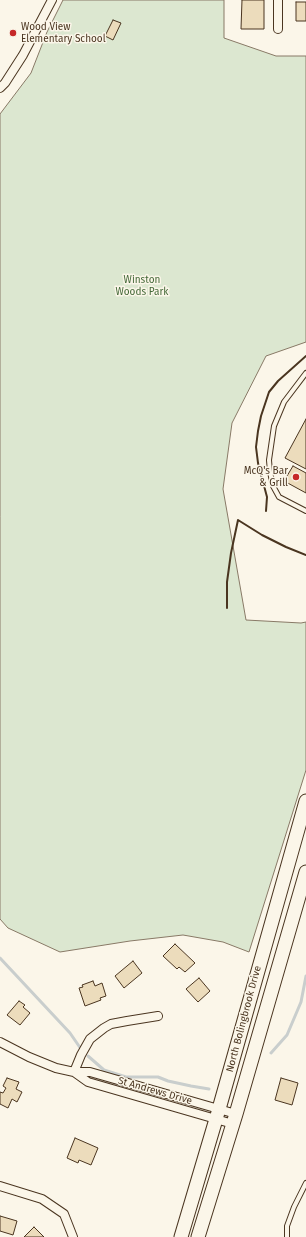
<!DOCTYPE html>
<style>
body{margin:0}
canvas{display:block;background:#fbf6e9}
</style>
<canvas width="306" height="1237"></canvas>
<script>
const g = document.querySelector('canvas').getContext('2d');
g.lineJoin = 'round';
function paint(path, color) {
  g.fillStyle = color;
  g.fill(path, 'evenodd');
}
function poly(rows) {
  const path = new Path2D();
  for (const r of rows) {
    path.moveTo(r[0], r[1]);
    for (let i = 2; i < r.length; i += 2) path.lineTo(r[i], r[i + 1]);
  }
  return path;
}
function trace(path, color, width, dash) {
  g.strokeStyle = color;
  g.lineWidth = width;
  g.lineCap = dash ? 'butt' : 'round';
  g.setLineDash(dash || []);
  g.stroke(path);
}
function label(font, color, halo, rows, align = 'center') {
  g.font = font + ' "Fira Sans",sans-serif';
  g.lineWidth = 3;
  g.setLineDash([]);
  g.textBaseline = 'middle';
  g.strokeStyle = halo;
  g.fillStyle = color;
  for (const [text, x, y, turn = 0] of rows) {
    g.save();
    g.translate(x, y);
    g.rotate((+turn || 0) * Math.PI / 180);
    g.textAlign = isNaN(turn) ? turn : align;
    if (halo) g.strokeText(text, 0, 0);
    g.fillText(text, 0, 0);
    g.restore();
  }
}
const green = poly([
 [63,0,224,0,224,38,276,56,306,56,306,342,266,356,232,423,223,489,246,620,301,623,306,622,306,770,249,952,223,942,183,935,130,941,60,952,8,928,0,919,0,114,31,73,47,32,63,0]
]);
paint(green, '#dce7d0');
trace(green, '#887966', 1);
trace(poly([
 [0,958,70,1033,81,1049],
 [271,1053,287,1035,301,1002,306,976],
 [88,1056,104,1070,126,1077,158,1077,168,1081,191,1086,209,1089]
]), '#c9cecd', 3);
const building = poly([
 [242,0,264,0,264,29,241,29,242,0],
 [296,2,306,2,306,21,296,21,296,2],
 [113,20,121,23,113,40,105,36,113,20],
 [306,419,306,469,285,458,306,419],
 [293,466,306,473,306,493,284,481,293,466],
 [175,944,195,963,185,972,179,967,177,969,163,956,175,944],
 [133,961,142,973,124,988,115,976,133,961],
 [199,978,210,991,198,1002,186,989,199,978],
 [93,981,95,986,102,983,106,996,100,998,101,1000,85,1006,79,988,83,987,82,985,93,981],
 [19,1001,25,1005,23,1007,30,1013,20,1025,7,1015,19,1001],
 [7,1078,19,1082,16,1089,22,1092,17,1102,12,1099,8,1108,0,1104,0,1092,3,1093,6,1088,3,1086,7,1078],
 [281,1078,298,1083,292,1105,275,1100,281,1078],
 [75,1138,98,1148,91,1165,79,1160,78,1163,67,1158,75,1138],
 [0,1216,17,1221,13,1235,0,1231,0,1216],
 [34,1227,44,1237,24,1237,34,1227]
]);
paint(building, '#ecdcbc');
trace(building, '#4a3520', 1);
const service = poly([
 [306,373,284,402,274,426,269,460,270,472,273,486,279,497,306,511],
 [287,1237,287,1226,294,1207,306,1183]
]);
const minor = poly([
 [278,29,278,0],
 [0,88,5,83,23,55,52,0],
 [0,1042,29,1057,56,1068,74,1072,90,1072,236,1114],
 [74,1072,88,1082,233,1124],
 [74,1072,81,1055,90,1039,104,1028,111,1024,127,1021,158,1016],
 [0,1186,42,1199,64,1214,73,1237]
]);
const primary = poly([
 [181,1237,219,1109,306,801],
 [198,1237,236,1114,306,872]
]);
trace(service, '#4a3520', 6);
trace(minor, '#4a3520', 10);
trace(primary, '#4a3520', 15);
trace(service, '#fbf6e9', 4);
trace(minor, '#fbf6e9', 8);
trace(primary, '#fbf6e9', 13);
trace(poly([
 [266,511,267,497,258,463,256,447,258,431,261,416,269,392,278,381,306,356],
 [227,608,227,582,231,553,238,520,262,535,286,547,306,555]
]), '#4a3520', 2);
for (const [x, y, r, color] of [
 [13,33,4,"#c62828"],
 [296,477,4,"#c62828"]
]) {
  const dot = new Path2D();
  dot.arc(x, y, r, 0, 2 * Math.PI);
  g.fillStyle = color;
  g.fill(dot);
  trace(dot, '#fbf6e9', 1.5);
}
label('10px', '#4a3520', '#fbf6e9', [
 ["Wood View",21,27],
 ["Elementary School",21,39],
 ["McQ's Bar",288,471,"right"],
 ["& Grill",288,483,"right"]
], 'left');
label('10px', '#436837', '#fbf6e9', [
 ["Winston",142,280],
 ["Woods Park",142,292]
]);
label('10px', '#4a3520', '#fbf6e9', [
 ["North Bolingbrook Drive",244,1019,-75],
 ["St Andrews Drive",155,1091,16]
]);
</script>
